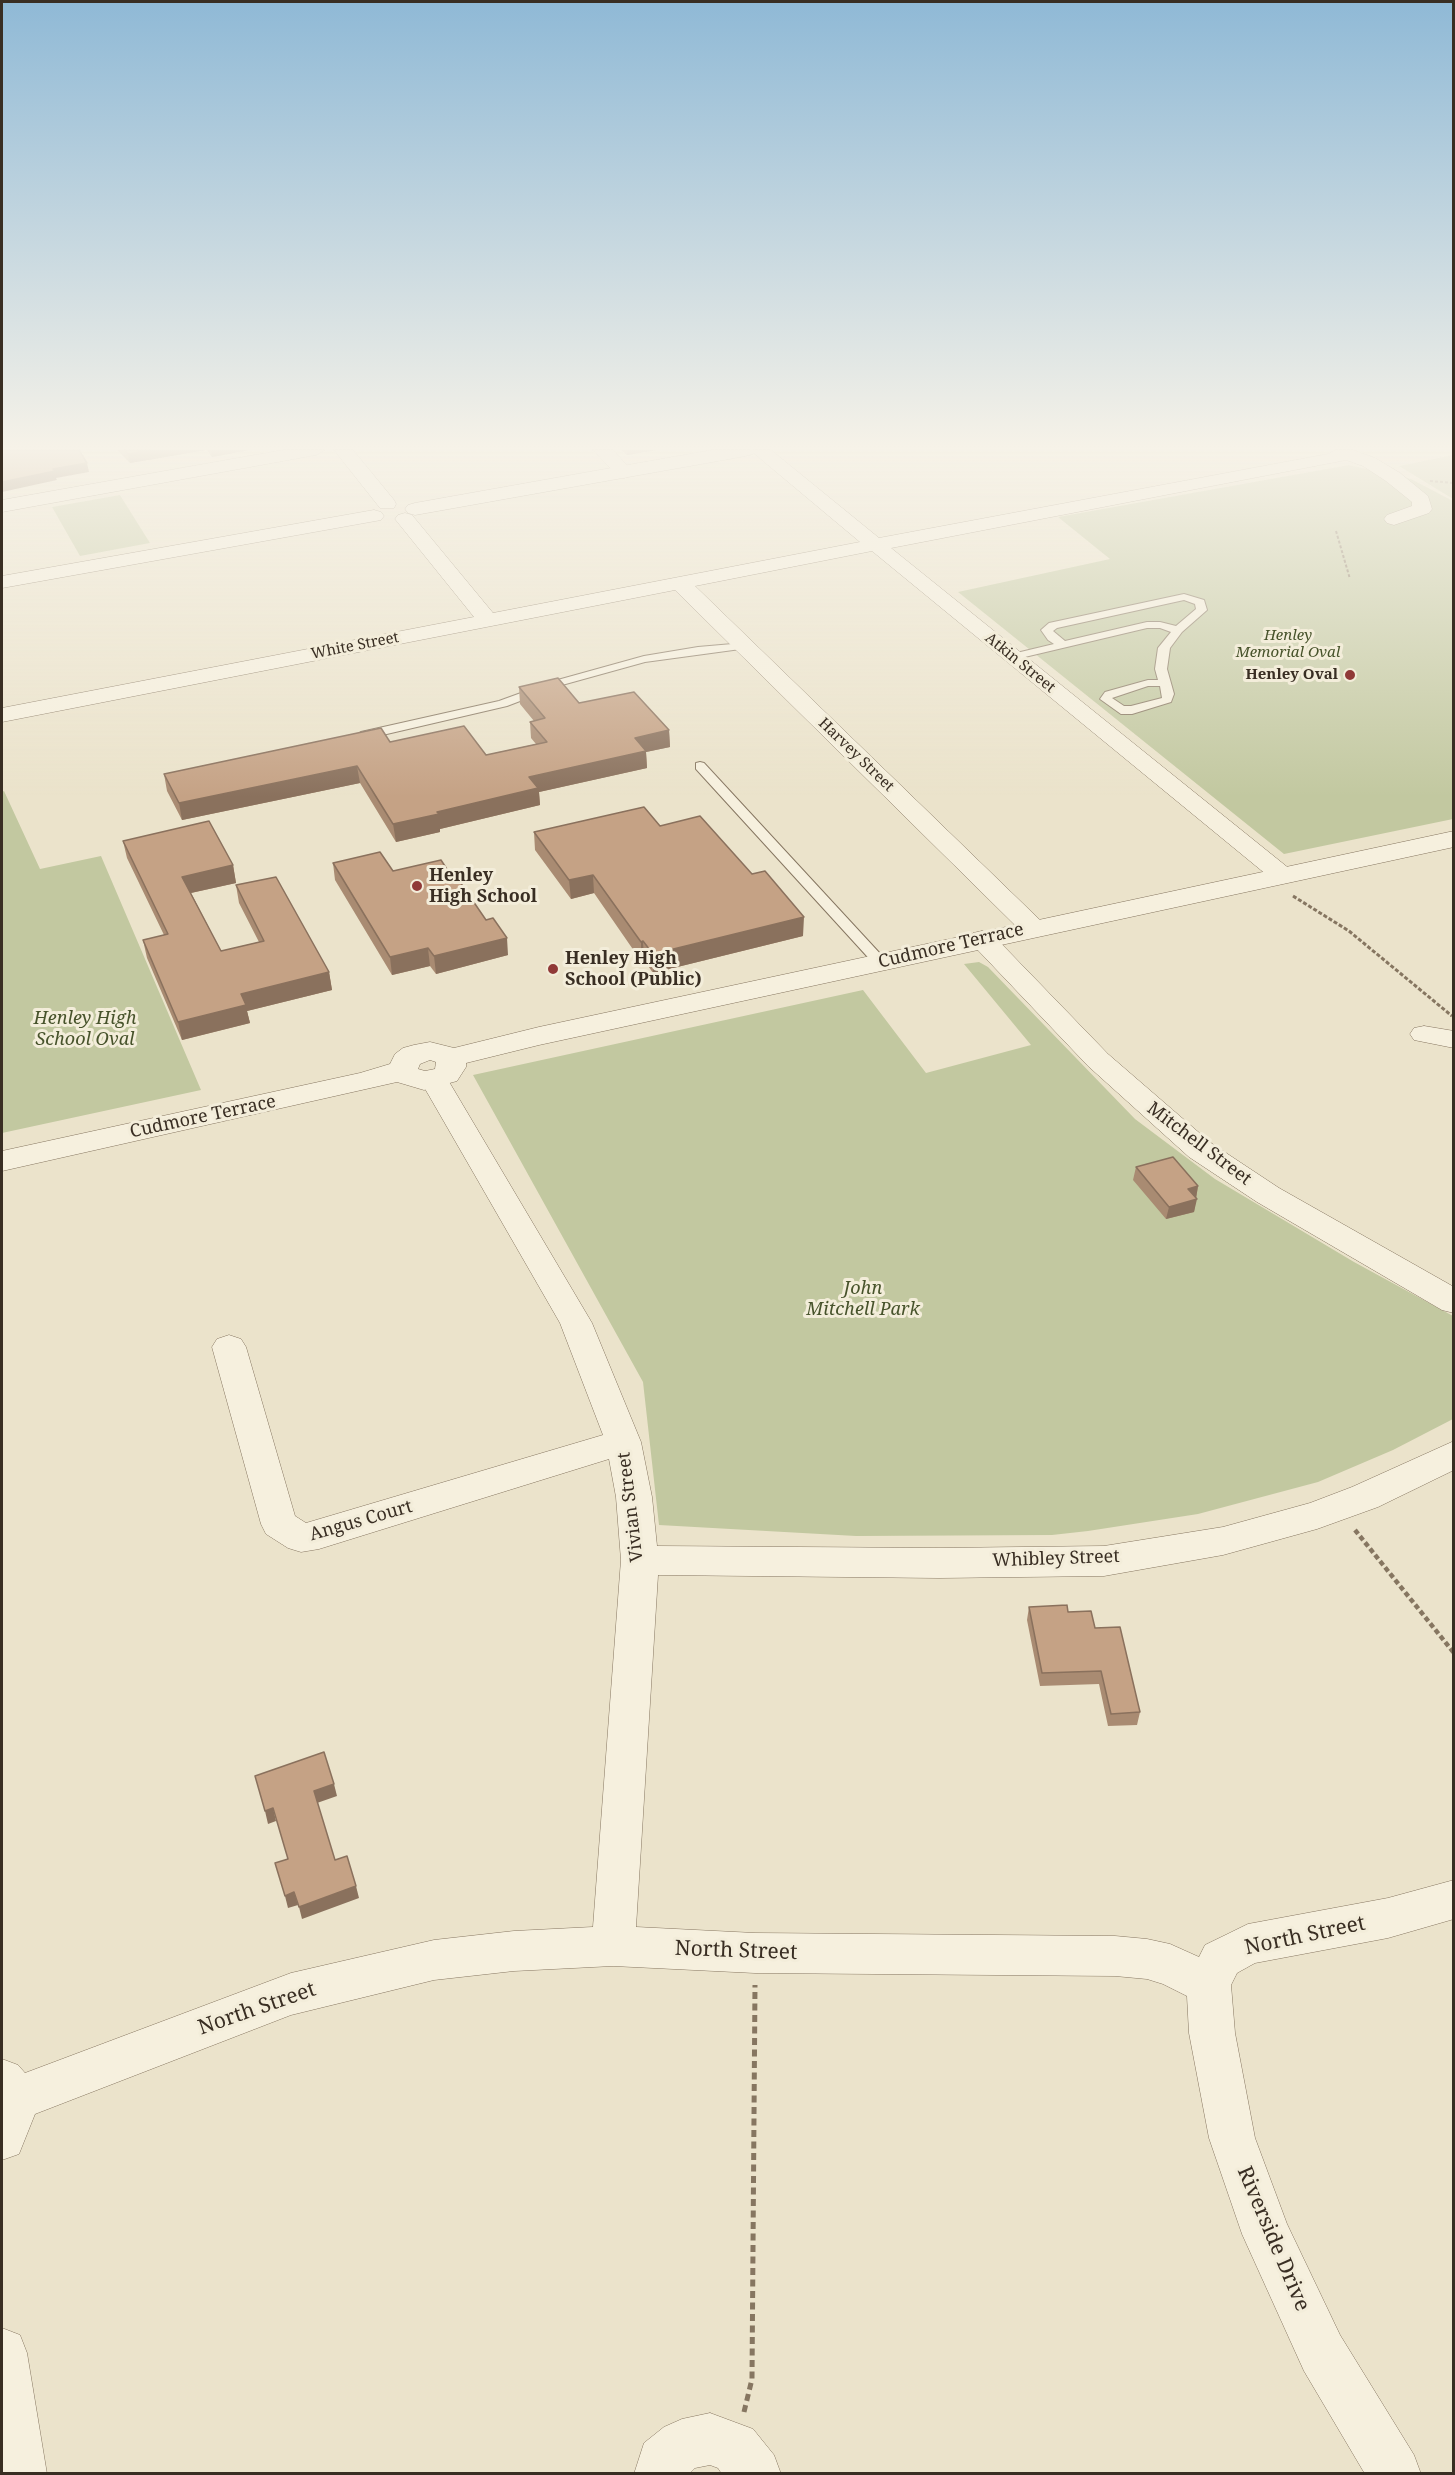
<!DOCTYPE html>
<style>
body{margin:0}
#map{position:relative;width:1455px;height:2475px;overflow:hidden;background:#ebe3cb;font-family:"Noto Serif",serif}
canvas{display:block}
.frame{position:absolute;inset:0;border:3px solid #392e23;pointer-events:none}
</style>
<div id="map">
<canvas width="1455" height="2475"></canvas>
<div class="frame"></div>
</div>
<script>
const g = document.querySelector('canvas').getContext('2d');
g.lineJoin = 'round';
function paint(path, color) {
  g.fillStyle = color;
  g.fill(path, 'evenodd');
}
function poly(rows) {
  const path = new Path2D();
  for (const r of rows) {
    path.moveTo(r[0], r[1]);
    for (let i = 2; i < r.length; i += 2) path.lineTo(r[i], r[i + 1]);
  }
  return path;
}
function trace(path, color, width, dash) {
  g.strokeStyle = color;
  g.lineWidth = width;
  g.lineCap = dash ? 'butt' : 'round';
  g.setLineDash(dash || []);
  g.stroke(path);
}
function label(font, color, halo, rows, align = 'center') {
  g.font = font + ' "Noto Serif",serif';
  g.lineWidth = 6;
  g.setLineDash([]);
  g.textBaseline = 'middle';
  g.strokeStyle = halo;
  g.fillStyle = color;
  for (const [text, x, y, turn = 0] of rows) {
    g.save();
    g.translate(x, y);
    g.rotate((+turn || 0) * Math.PI / 180);
    g.textAlign = isNaN(turn) ? turn : align;
    if (halo) g.strokeText(text, 0, 0);
    g.fillText(text, 0, 0);
    g.restore();
  }
}
paint(poly([
 [1453,455,1453,499,1399,466],
 [1349,465,1411,479,1453,501,1453,819,1284,854,958,592,1110,559,1058,517],
 [120,495,150,543,80,556,52,507],
 [4,791,40,869,101,856,201,1090,2,1133,2,792],
 [979,962,988,967,1135,1119,1215,1179,1354,1262,1453,1316,1453,1419,1393,1450,1318,1482,1198,1514,1088,1531,1052,1535,856,1536,659,1525,643,1382,473,1075,863,990,926,1073,1031,1045,964,964]
]), '#c2c8a0');
const service = poly([
 [1184,594,1204,600,1207,610,1182,632,1170,648,1167,669,1174,694,1171,702,1132,714,1121,714,1100,699,1105,692,1148,680,1158,680,1155,669,1158,648,1171,632,1160,628,1147,628,1012,660,1006,657,1008,655,1054,644,1048,640,1041,630,1049,623,1184,594],
 [1184,600,1195,604,1196,609,1176,626,1160,622,1147,622,1065,641,1053,631,1057,628,1184,600],
 [1148,686,1160,686,1162,698,1131,706,1124,706,1112,698,1148,686],
 [744,643,750,646,748,648,645,662,562,685,507,706,361,740,355,736,361,732,499,701,554,681,644,656,698,647,744,643],
 [700,762,704,763,885,959,887,962,885,965,875,965,696,769,696,763,700,762]
]);
const minor = poly([
 [283,450,325,450,316,455,2,512,2,500,283,450],
 [334,450,353,450,394,500,396,504,394,508,380,508,334,450],
 [593,450,613,450,633,472,630,476,624,478,618,476,593,450],
 [750,450,771,450,879,538,1328,454,1335,450,1353,450,1375,458,1400,473,1428,496,1432,509,1429,513,1394,525,1387,523,1384,519,1387,515,1412,506,1412,502,1386,481,1363,466,1346,460,891,548,1291,870,1295,875,1291,880,1282,883,1273,880,872,551,695,586,1042,922,1046,928,1042,934,1033,936,1024,934,675,590,2,722,2,708,474,617,395,519,398,515,405,513,412,515,493,613,860,542,750,450],
 [982,931,991,933,1108,1054,1211,1143,1279,1188,1454,1287,1454,1313,1442,1310,1257,1202,1189,1157,1088,1066,973,945,969,939,973,933,982,931],
 [1424,1026,1454,1031,1454,1048,1414,1040,1410,1034,1414,1028,1424,1026],
 [434,1071,444,1074,448,1080,592,1323,641,1442,652,1497,657,1546,939,1548,1104,1546,1223,1527,1310,1503,1352,1487,1454,1441,1454,1470,1378,1507,1317,1529,1223,1555,1104,1576,939,1578,658,1575,636,1927,755,1933,1115,1936,1147,1939,1170,1944,1199,1957,1205,1945,1248,1924,1388,1898,1454,1880,1454,1919,1388,1938,1255,1963,1237,1973,1231,1985,1235,2033,1255,2138,1287,2224,1340,2335,1414,2455,1421,2474,1365,2474,1304,2371,1242,2234,1209,2138,1189,2033,1187,1996,1163,1984,1147,1979,1115,1976,755,1973,613,1966,514,1971,434,1980,291,2015,35,2114,19,2154,2,2160,2,2059,18,2065,25,2073,291,1973,434,1940,514,1931,593,1927,621,1560,616,1497,609,1459,319,1549,301,1552,288,1548,266,1534,261,1524,212,1347,217,1339,229,1335,241,1339,246,1347,295,1516,306,1523,603,1435,560,1323,420,1080,424,1074,434,1071],
 [2,2328,20,2335,27,2353,47,2474,2,2474,2,2328],
 [710,2413,753,2429,774,2455,781,2474,722,2474,718,2468,710,2465,695,2468,689,2474,634,2474,644,2443,664,2427,682,2419,710,2413]
]);
const tertiary = poly([
 [712,450,755,450,753,454,746,456,415,515,408,513,405,509,408,505,415,503,712,450],
 [374,510,381,512,384,516,381,520,2,588,2,576,374,510],
 [1454,831,1454,847,539,1045,466,1063,466,1067,457,1081,424,1090,397,1082,2,1171,2,1151,360,1073,390,1064,395,1054,403,1048,414,1045,430,1042,454,1048,539,1027,1454,831],
 [430,1060,436,1062,435,1069,425,1071,418,1069,420,1064,430,1060]
]);
trace(service, '#867661', 2);
trace(minor, '#867661', 1);
trace(tertiary, '#867661', 1);
trace(poly([
 [1430,481,1454,483],
 [1336,531,1350,579]
]), '#867661', 2, [3, 2]);
trace(poly([
 [1293,896,1349,931,1452,1016]
]), '#867661', 3, [4, 2]);
trace(poly([
 [1355,1530,1454,1653]
]), '#867661', 4.5, [5, 3]);
trace(poly([
 [744,2412,752,2379,755,1985]
]), '#867661', 5, [7, 4.5]);
paint(service, '#f6f0de');
paint(minor, '#f6f0de');
paint(tertiary, '#f6f0de');
paint(poly([
 [117,450,206,450,130,463],
 [207,450,249,450,212,457],
 [621,450,657,450,627,455],
 [519,687,579,703,669,730,670,747,646,752,647,768,539,792,540,805,440,829,440,832,396,842,360,783,182,820,167,791,164,774,390,742,486,755,536,744,531,738,530,722,534,721,520,704],
 [660,826,803,936,653,973,644,960,641,961,594,893,571,899,535,850,534,832],
 [123,841,233,865,236,883,191,893,221,951,259,942,239,903,236,885,329,972,332,990,247,1011,250,1023,182,1040,147,958,143,940,164,935,127,858],
 [333,863,393,871,456,883,508,955,436,974,430,966,392,975,335,880],
 [1136,1167,1198,1186,1194,1212,1166,1219,1133,1180],
 [1029,1607,1068,1612,1095,1628,1140,1712,1137,1725,1108,1726,1099,1684,1040,1686,1027,1620]
]), '#a98b72');
paint(poly([
 [149,450,206,450,130,463,128,454],
 [211,450,249,450,212,457],
 [627,450,657,450,627,455],
 [87,463,89,472,56,478,57,480,2,492,2,482,53,469],
 [669,730,670,747,646,752,647,768,539,792,540,805,440,829,440,832,396,842,393,824,529,777,635,738],
 [357,766,360,783,182,820,179,803],
 [233,865,236,883,186,894,182,877],
 [593,875,594,893,571,899,569,880],
 [804,917,803,936,653,973,653,954],
 [507,938,508,955,436,974,434,956],
 [643,941,644,960,641,961,641,942],
 [428,948,430,966,392,975,390,957],
 [329,972,332,990,247,1011,250,1023,182,1040,178,1022,241,994],
 [1198,1186,1196,1198,1188,1189],
 [1197,1199,1194,1212,1166,1219,1169,1207],
 [334,1784,337,1796,317,1803,314,1791],
 [273,1808,276,1821,268,1824,265,1811],
 [356,1886,359,1898,302,1919,299,1907],
 [294,1892,298,1905,288,1908,285,1896]
]), '#8a715d');
const building = poly([
 [2,450,79,450,87,463,53,469,55,471,2,482,2,450],
 [125,450,149,450,128,454,125,450],
 [558,678,579,703,634,692,669,730,635,738,646,751,529,777,538,788,437,812,439,814,393,824,357,766,179,803,164,774,381,728,390,742,464,726,486,755,547,742,530,722,545,718,519,687,558,678],
 [644,807,660,826,700,816,752,874,765,871,804,917,653,954,643,941,641,942,593,875,569,880,534,832,644,807],
 [209,821,233,865,182,877,221,951,264,941,236,885,276,877,329,972,241,994,246,1005,178,1022,143,940,168,934,123,841,209,821],
 [380,852,393,871,441,860,456,883,460,882,486,920,493,918,507,938,434,956,428,948,390,957,333,863,380,852],
 [1173,1157,1198,1186,1188,1189,1197,1199,1169,1207,1136,1167,1173,1157],
 [1067,1605,1068,1612,1091,1611,1095,1628,1120,1627,1140,1712,1111,1714,1101,1671,1042,1673,1029,1607,1067,1605],
 [324,1752,334,1784,314,1791,335,1860,347,1856,356,1886,299,1907,294,1892,285,1896,275,1863,288,1859,273,1808,265,1811,255,1776,324,1752]
]);
paint(building, '#c5a285');
trace(building, '#8a715d', 1.5);
const sky = g.createLinearGradient(0, 0, 0, 797);
sky.addColorStop(0, '#8fb9d6');
sky.addColorStop(0.56, '#f6f2e8');
sky.addColorStop(1, '#f6f2e800');
g.fillStyle = sky;
g.fillRect(0, 0, 1455, 797);
for (const [x, y, r, color] of [
 [1350,675,6,"#903937"],
 [417,886,6,"#903937"],
 [553,969,6,"#903937"]
]) {
  const dot = new Path2D();
  dot.arc(x, y, r, 0, 2 * Math.PI);
  g.fillStyle = color;
  g.fill(dot);
  trace(dot, '#f3edda', 2);
}
label('italic 15px', '#47532b', '#f3edda', [
 ["Henley",1288,636],
 ["Memorial Oval",1288,653]
]);
label('15px', '#392e23', '#f3edda', [
 ["White Street",355,646,-11],
 ["Atkin Street",1020,663,39],
 ["Harvey Street",856,755,44]
]);
label('bold 15px', '#392e23', '#f3edda', [
 ["Henley Oval",1338,675]
], 'right');
label('bold 18px', '#392e23', '#f3edda', [
 ["Henley",429,876],
 ["High School",429,897],
 ["Henley High",565,959],
 ["School (Public)",565,980]
], 'left');
label('18px', '#392e23', '#f3edda', [
 ["Cudmore Terrace",951,946,-13],
 ["Cudmore Terrace",203,1117,-12],
 ["Mitchell Street",1199,1144,37],
 ["Vivian Street",631,1507,-97],
 ["Angus Court",361,1521,-16],
 ["Whibley Street",1056,1559,-2]
]);
label('italic 18px', '#47532b', '#f3edda', [
 ["Henley High",85,1019],
 ["School Oval",85,1040],
 ["John",863,1289],
 ["Mitchell Park",863,1310]
]);
label('21px', '#392e23', '#f3edda', [
 ["North Street",1305,1936,-12],
 ["North Street",736,1951,2],
 ["North Street",257,2009,-19],
 ["Riverside Drive",1273,2239,67]
]);
</script>
